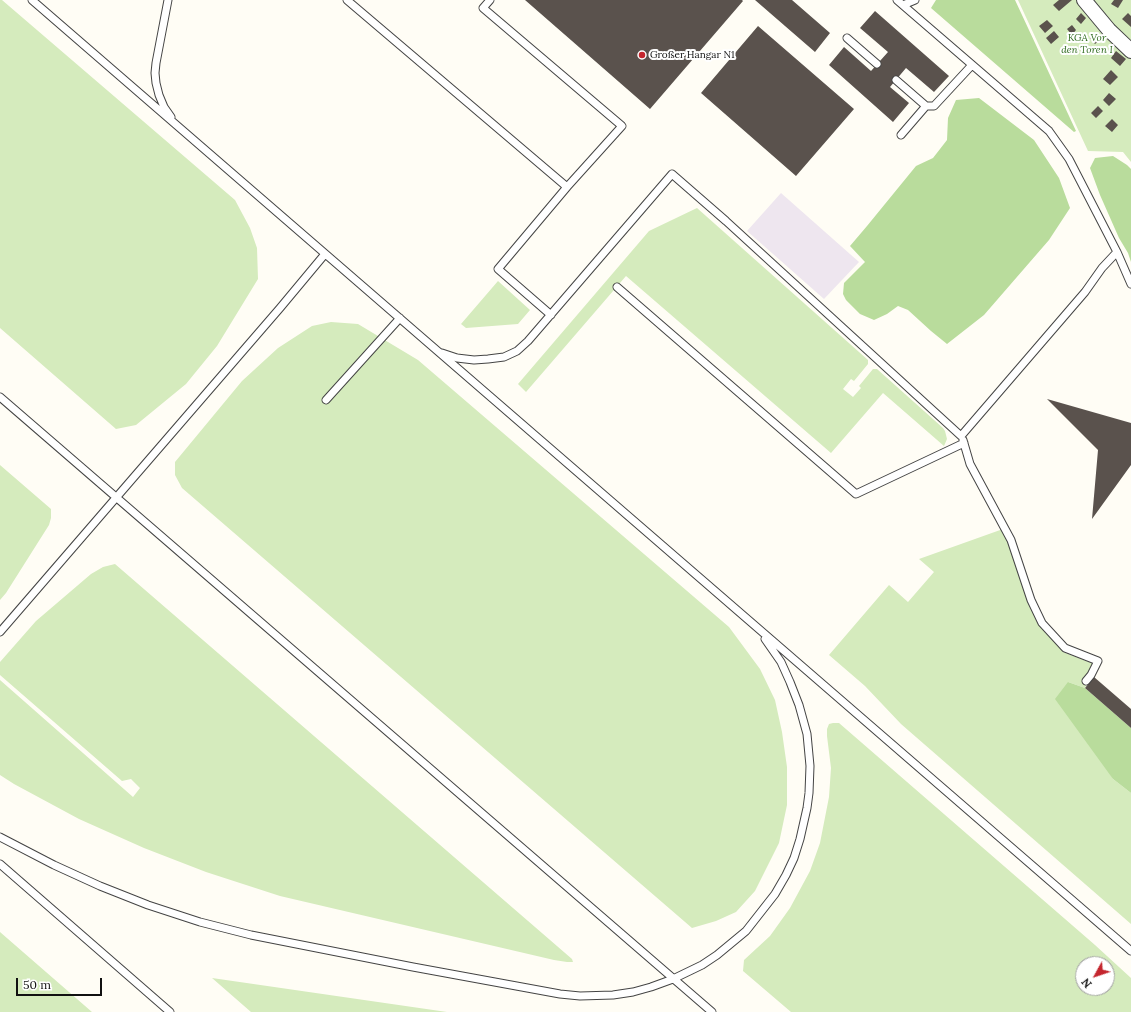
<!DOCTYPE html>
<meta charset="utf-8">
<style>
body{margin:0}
#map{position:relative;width:1131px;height:1012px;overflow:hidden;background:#fffdf5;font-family:Lora,serif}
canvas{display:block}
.north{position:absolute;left:1075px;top:956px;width:40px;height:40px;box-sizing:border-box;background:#fff;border:1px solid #a0a0a0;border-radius:50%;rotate:230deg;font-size:11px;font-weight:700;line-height:16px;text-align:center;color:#111}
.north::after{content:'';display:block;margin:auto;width:14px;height:18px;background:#c4262e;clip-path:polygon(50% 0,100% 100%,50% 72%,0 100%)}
.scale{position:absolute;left:16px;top:978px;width:86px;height:18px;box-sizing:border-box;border:2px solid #111;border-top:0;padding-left:5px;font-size:12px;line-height:14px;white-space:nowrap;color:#111;-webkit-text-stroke:3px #fff;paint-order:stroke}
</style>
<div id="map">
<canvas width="1131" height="1012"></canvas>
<div class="north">N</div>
<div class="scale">50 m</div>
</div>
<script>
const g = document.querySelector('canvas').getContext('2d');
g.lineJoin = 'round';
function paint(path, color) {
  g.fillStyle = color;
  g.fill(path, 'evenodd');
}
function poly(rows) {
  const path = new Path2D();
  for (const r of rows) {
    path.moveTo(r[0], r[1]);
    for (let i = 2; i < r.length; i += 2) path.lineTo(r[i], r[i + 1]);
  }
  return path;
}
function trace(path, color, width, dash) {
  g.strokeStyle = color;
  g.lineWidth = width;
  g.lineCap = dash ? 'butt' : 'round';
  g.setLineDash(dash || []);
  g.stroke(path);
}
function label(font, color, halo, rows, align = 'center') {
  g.font = font + ' Lora,serif';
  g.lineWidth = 4;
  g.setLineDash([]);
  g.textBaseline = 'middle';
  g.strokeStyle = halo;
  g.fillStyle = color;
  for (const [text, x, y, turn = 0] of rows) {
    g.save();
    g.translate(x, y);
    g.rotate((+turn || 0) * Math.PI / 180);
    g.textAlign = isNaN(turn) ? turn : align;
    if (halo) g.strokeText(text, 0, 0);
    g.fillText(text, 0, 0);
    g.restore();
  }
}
paint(poly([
 [781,193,859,262,824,299,747,231]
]), '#eee6ef');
paint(poly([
 [0,0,2,0,235,200,250,228,257,248,258,279,217,346,186,384,136,425,116,429,0,328],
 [1018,0,1131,0,1131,162,1123,152,1088,151],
 [697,208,868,360,868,364,854,381,851,379,843,389,853,397,861,388,859,386,873,369,877,369,943,428,945,431,947,439,944,446,883,393,831,453,626,276,526,392,518,384,649,231],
 [498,281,530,310,518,324,466,328,461,324],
 [331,322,358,324,418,360,729,627,760,669,775,700,782,732,787,767,787,805,779,843,755,891,736,912,716,921,692,928,182,488,175,475,175,462,242,381,278,348,312,326],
 [0,465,51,509,51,518,49,525,6,593,0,600],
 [1003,529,1030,608,1037,620,1063,652,1094,664,1090,672,1083,679,1087,684,1085,688,1068,682,1113,779,1131,793,1131,924,901,724,865,686,829,655,889,585,908,602,934,572,919,559],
 [115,564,572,959,573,962,567,962,554,960,280,896,206,872,144,848,79,819,14,784,0,775,0,680,133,797,140,788,131,779,122,781,0,675,0,662,36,621,91,574,103,567],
 [833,723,839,723,1095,945,1131,978,1131,1012,791,1012,743,971,744,960,770,936,790,908,810,871,820,843,829,797,831,768,827,736,827,729,829,724],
 [1083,964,1107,964,1107,988,1083,988],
 [0,932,92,1012,0,1012],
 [212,978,447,1012,251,1012]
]), '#d5ebbd');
paint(poly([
 [936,0,1015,0,1076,131,1074,132,931,8],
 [979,98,1034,140,1059,178,1070,208,1049,240,984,315,947,344,931,331,908,310,898,306,887,314,874,320,860,314,846,300,843,294,844,283,865,262,850,246,867,226,916,166,933,158,947,140,948,118,956,100],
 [1113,156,1127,165,1131,169,1131,262,1128,253,1119,238,1100,195,1090,168,1095,158],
 [1068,682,1085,688,1131,728,1131,793,1113,779,1055,699]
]), '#b9dc9c');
paint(poly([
 [525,0,742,0,743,1,650,109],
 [755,0,792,0,830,33,815,52],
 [1059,0,1072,0,1059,11,1053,5],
 [1114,0,1123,0,1118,8,1111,4],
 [875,11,949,76,934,92,906,68,890,87,909,103,893,122,829,65,844,47,871,71,888,52,860,28],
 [1081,13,1086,18,1081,24,1076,19],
 [1128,13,1131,16,1131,27,1122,19],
 [1047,20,1053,26,1045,33,1039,26],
 [1072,25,1076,30,1072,35,1067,29],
 [758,26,854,109,796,176,701,93],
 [1054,31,1059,37,1051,44,1046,38],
 [1097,32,1102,38,1095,44,1090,38],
 [1116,51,1126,59,1120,66,1111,58],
 [1111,70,1118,77,1110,85,1103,79],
 [1109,93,1116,99,1109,106,1103,100],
 [1098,106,1103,111,1096,118,1091,113],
 [1112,119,1118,125,1112,132,1105,126],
 [1047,399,1131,423,1131,465,1092,519,1098,450],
 [1094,677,1131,709,1131,728,1085,688]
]), '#5a524d');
const service = poly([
 [32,0,1131,951],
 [168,0,156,63,155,73,156,83,159,95,164,107,171,117],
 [347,0,567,187,622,126,483,8,490,0],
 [897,0,1049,131,1069,159,1117,252,1131,284],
 [903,5,915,0],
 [847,38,877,64],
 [896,80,926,106,901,135],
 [926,106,934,106,972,65],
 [617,287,856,494,964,443],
 [551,315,498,269,567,187],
 [442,353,457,358,474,360,488,359,504,357,517,351,528,341,672,174,726,221,961,436,1085,292,1102,268,1117,252],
 [0,397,712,1012],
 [326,400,400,318],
 [963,440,970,464,1011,540,1031,600,1042,623,1065,648,1098,661,1091,675,1086,681],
 [0,632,280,308,325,254],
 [0,837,54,865,100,886,148,905,200,922,251,935,413,967,560,994,580,996,613,995,633,992,651,987,673,979,702,965,717,955,746,931,775,894,786,875,794,858,800,839,807,808,809,793,810,766,807,734,799,705,790,682,781,662,765,639],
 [0,864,170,1012]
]);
const minor = poly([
 [1084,0,1109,30,1131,51]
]);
trace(service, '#444', 9);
trace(minor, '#444', 16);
trace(service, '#fff', 7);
trace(minor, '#fff', 14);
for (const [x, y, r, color] of [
 [642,55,4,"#c4262e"]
]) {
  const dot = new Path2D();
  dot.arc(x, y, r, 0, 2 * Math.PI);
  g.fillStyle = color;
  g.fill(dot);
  trace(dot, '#fff', 1.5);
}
label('italic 10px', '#2f6b1f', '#fff', [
 ["KGA Vor",1087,38],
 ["den Toren I",1087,50]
]);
label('10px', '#111', '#fff', [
 ["Großer Hangar N1",650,55]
], 'left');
</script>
